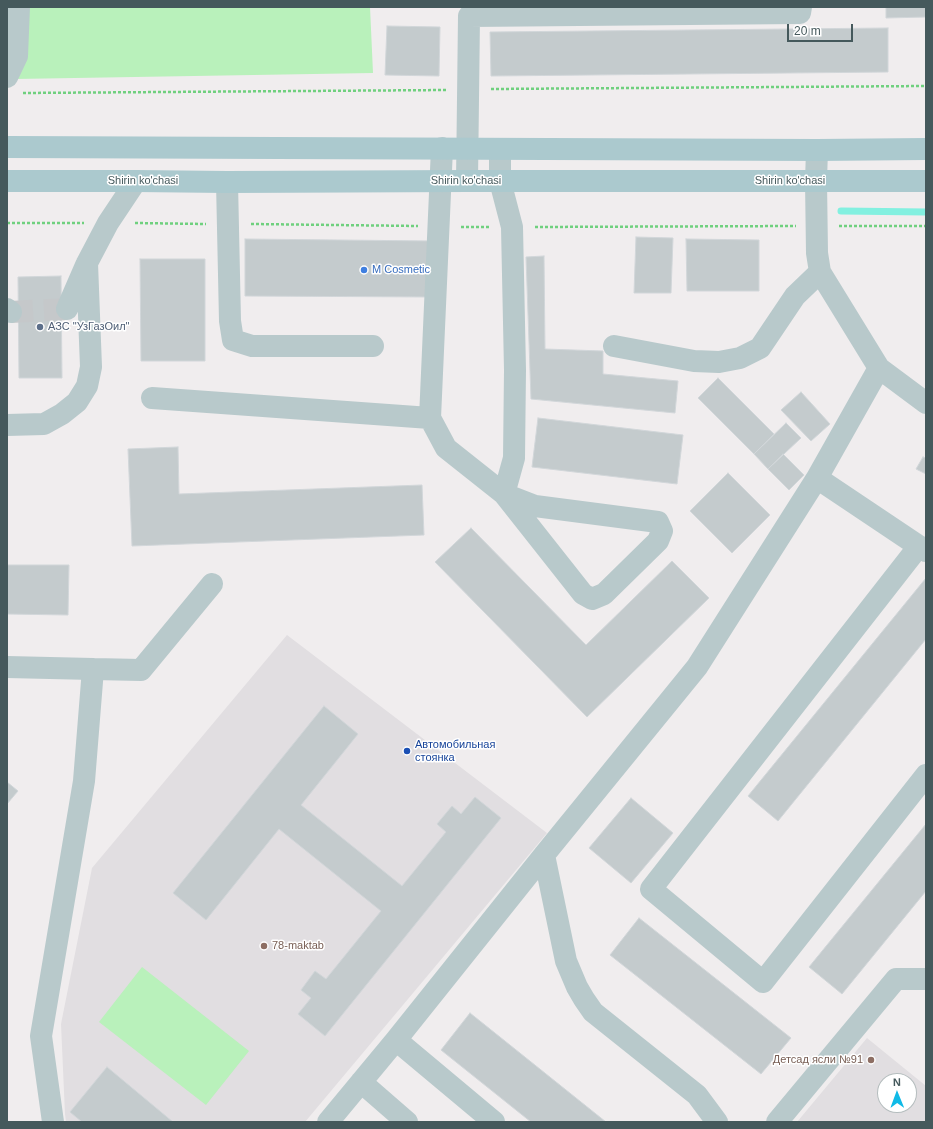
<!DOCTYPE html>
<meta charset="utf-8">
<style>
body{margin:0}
#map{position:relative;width:933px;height:1129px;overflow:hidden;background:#f0edee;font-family:Arial,sans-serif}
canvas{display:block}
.frame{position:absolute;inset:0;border:8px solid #45595c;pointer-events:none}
.north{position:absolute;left:877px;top:1073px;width:40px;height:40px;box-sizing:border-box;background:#fff;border:1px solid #b5bdbe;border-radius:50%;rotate:359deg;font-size:11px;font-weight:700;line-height:16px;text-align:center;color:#45595c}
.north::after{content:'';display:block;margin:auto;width:14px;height:18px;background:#10bae7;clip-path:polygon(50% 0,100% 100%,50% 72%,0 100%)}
.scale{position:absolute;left:787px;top:24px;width:66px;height:18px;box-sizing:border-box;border:2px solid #45595c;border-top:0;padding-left:5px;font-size:12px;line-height:14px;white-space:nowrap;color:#45595c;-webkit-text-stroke:3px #fff;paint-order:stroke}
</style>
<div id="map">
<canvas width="933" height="1129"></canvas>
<div class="frame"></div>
<div class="north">N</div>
<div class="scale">20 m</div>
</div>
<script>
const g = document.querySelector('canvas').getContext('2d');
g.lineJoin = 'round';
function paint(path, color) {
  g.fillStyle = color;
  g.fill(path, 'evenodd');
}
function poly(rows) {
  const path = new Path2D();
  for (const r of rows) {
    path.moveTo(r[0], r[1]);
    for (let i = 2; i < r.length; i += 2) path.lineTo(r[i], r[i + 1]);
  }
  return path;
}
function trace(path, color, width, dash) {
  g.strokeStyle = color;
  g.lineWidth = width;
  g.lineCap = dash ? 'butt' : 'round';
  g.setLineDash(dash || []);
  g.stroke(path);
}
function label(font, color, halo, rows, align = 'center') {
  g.font = font + ' Arial,sans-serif';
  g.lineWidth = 3;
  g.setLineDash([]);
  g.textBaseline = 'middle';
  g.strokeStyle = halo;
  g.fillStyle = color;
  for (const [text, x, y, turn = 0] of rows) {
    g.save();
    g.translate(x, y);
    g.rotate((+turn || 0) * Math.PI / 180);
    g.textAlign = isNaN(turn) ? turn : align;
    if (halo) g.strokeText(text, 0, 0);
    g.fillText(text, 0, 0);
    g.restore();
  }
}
paint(poly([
 [287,635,547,833,305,1122,66,1122,65,1114,61,1024,92,868],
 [867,1038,926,1086,926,1122,797,1122],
 [885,1081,909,1081,909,1105,885,1105]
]), '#e1dee1');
paint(poly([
 [29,7,370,7,373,73,15,79],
 [142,967,249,1051,206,1105,99,1022]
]), '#b9f1bb');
trace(poly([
 [841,211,926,212]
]), '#83f0e0', 7);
const building = poly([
 [886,7,926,7,926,17,886,18,886,7],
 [387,26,440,27,439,76,385,75,387,26],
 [888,28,888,72,491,76,490,32,888,28],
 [636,237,673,238,671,293,634,293,636,237],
 [245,239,432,241,431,297,245,296,245,239],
 [686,239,759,240,759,291,687,291,686,239],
 [544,256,545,349,603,351,603,374,678,381,675,413,531,399,526,257,544,256],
 [140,259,205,259,205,361,141,361,140,259],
 [61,276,62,378,19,378,18,277,61,276],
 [718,378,774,434,754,454,698,398,718,378],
 [801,392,830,424,811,441,781,410,801,392],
 [538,418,683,435,677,484,532,467,538,418],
 [786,423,801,438,768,469,754,454,786,423],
 [178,447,179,494,422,485,424,535,132,546,128,449,178,447],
 [783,454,804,475,789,490,768,469,783,454],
 [923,457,926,458,926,474,916,469,923,457],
 [728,473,770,515,732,553,690,511,728,473],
 [471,528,586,645,672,561,709,598,587,717,435,562,471,528],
 [7,565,69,565,68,615,7,614,7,565],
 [926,578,926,639,778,821,748,796,926,578],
 [324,706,358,734,301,805,402,886,446,832,437,824,452,806,461,814,475,797,501,818,325,1036,298,1014,311,998,301,990,315,971,326,979,381,911,279,829,206,920,173,893,324,706],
 [7,782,18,791,7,804,7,782],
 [631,798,673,833,631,883,589,848,631,798],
 [926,824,926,891,842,994,809,967,926,824],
 [639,918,791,1038,761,1074,610,955,639,918],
 [470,1013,606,1122,531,1122,441,1050,470,1013],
 [107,1067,173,1122,82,1122,70,1112,107,1067]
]);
paint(building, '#c4cbcd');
trace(building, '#d1d6d9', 1);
trace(poly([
 [11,312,67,309]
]), '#c5c8ca', 22, [22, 11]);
trace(poly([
 [491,89,926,86],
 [23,93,446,90],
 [7,223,84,223],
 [135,223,206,224],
 [251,224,418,226],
 [839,226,926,226],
 [461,227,490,227],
 [535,227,796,226]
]), '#6fd07e', 2.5, [3, 2]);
trace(poly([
 [7,77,17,56,19,7],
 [442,148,430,418,446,448,504,494,535,506,658,522,662,531,658,541,604,594,592,599,583,594,504,494,514,458,515,370,512,227,500,181,500,149],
 [467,181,469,16,800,13,801,7],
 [227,182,230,321,233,340,252,346,373,346],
 [7,309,11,312],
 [67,309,87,263,108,223,136,181],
 [614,346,694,361,719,362,740,358,760,348,795,296,820,272],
 [879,368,926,403],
 [152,398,430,418],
 [7,425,44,424,62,414,77,402,87,386,91,367,87,263],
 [817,478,926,551],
 [919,546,651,889,763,982,926,775],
 [7,667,93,669,84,781,41,1036,53,1122],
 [93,669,141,670,212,584],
 [544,855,566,961,577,987,584,999,593,1012,697,1095,717,1122],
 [396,1040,494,1122],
 [361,1082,407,1122],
 [328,1122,396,1040,544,855,697,667,817,478,879,368,820,272,817,253,816,181,817,150],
 [777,1122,896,979,926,979]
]), '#b8c9cb', 22);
trace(poly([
 [7,147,817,150,926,149],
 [7,181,136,181,227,182,467,181,926,181]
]), '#abc9ce', 22);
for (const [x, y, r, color] of [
 [364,270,4,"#3f7fe0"],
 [40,327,4,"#5c6f8a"],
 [407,751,4,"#1a4fb4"],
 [264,946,4,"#8d6e63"],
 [871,1060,4,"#8d6e63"]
]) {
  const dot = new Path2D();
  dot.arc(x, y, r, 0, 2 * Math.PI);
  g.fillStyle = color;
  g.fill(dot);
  trace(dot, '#fff', 1.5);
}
label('11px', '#45595c', '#fff', [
 ["Shirin ko'chasi",143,181],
 ["Shirin ko'chasi",466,181],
 ["Shirin ko'chasi",790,181]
]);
label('11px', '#366cbe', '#fff', [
 ["M Cosmetic",372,270]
], 'left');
label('11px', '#4e5e75', '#fff', [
 ["АЗС \"УзГазОил\"",48,327]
], 'left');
label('11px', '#164399', '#fff', [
 ["Автомобильная",415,745],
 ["стоянка",415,758]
], 'left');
label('11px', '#785e54', '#fff', [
 ["78-maktab",272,946],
 ["Детсад ясли №91",863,1060,"right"]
], 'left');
</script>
